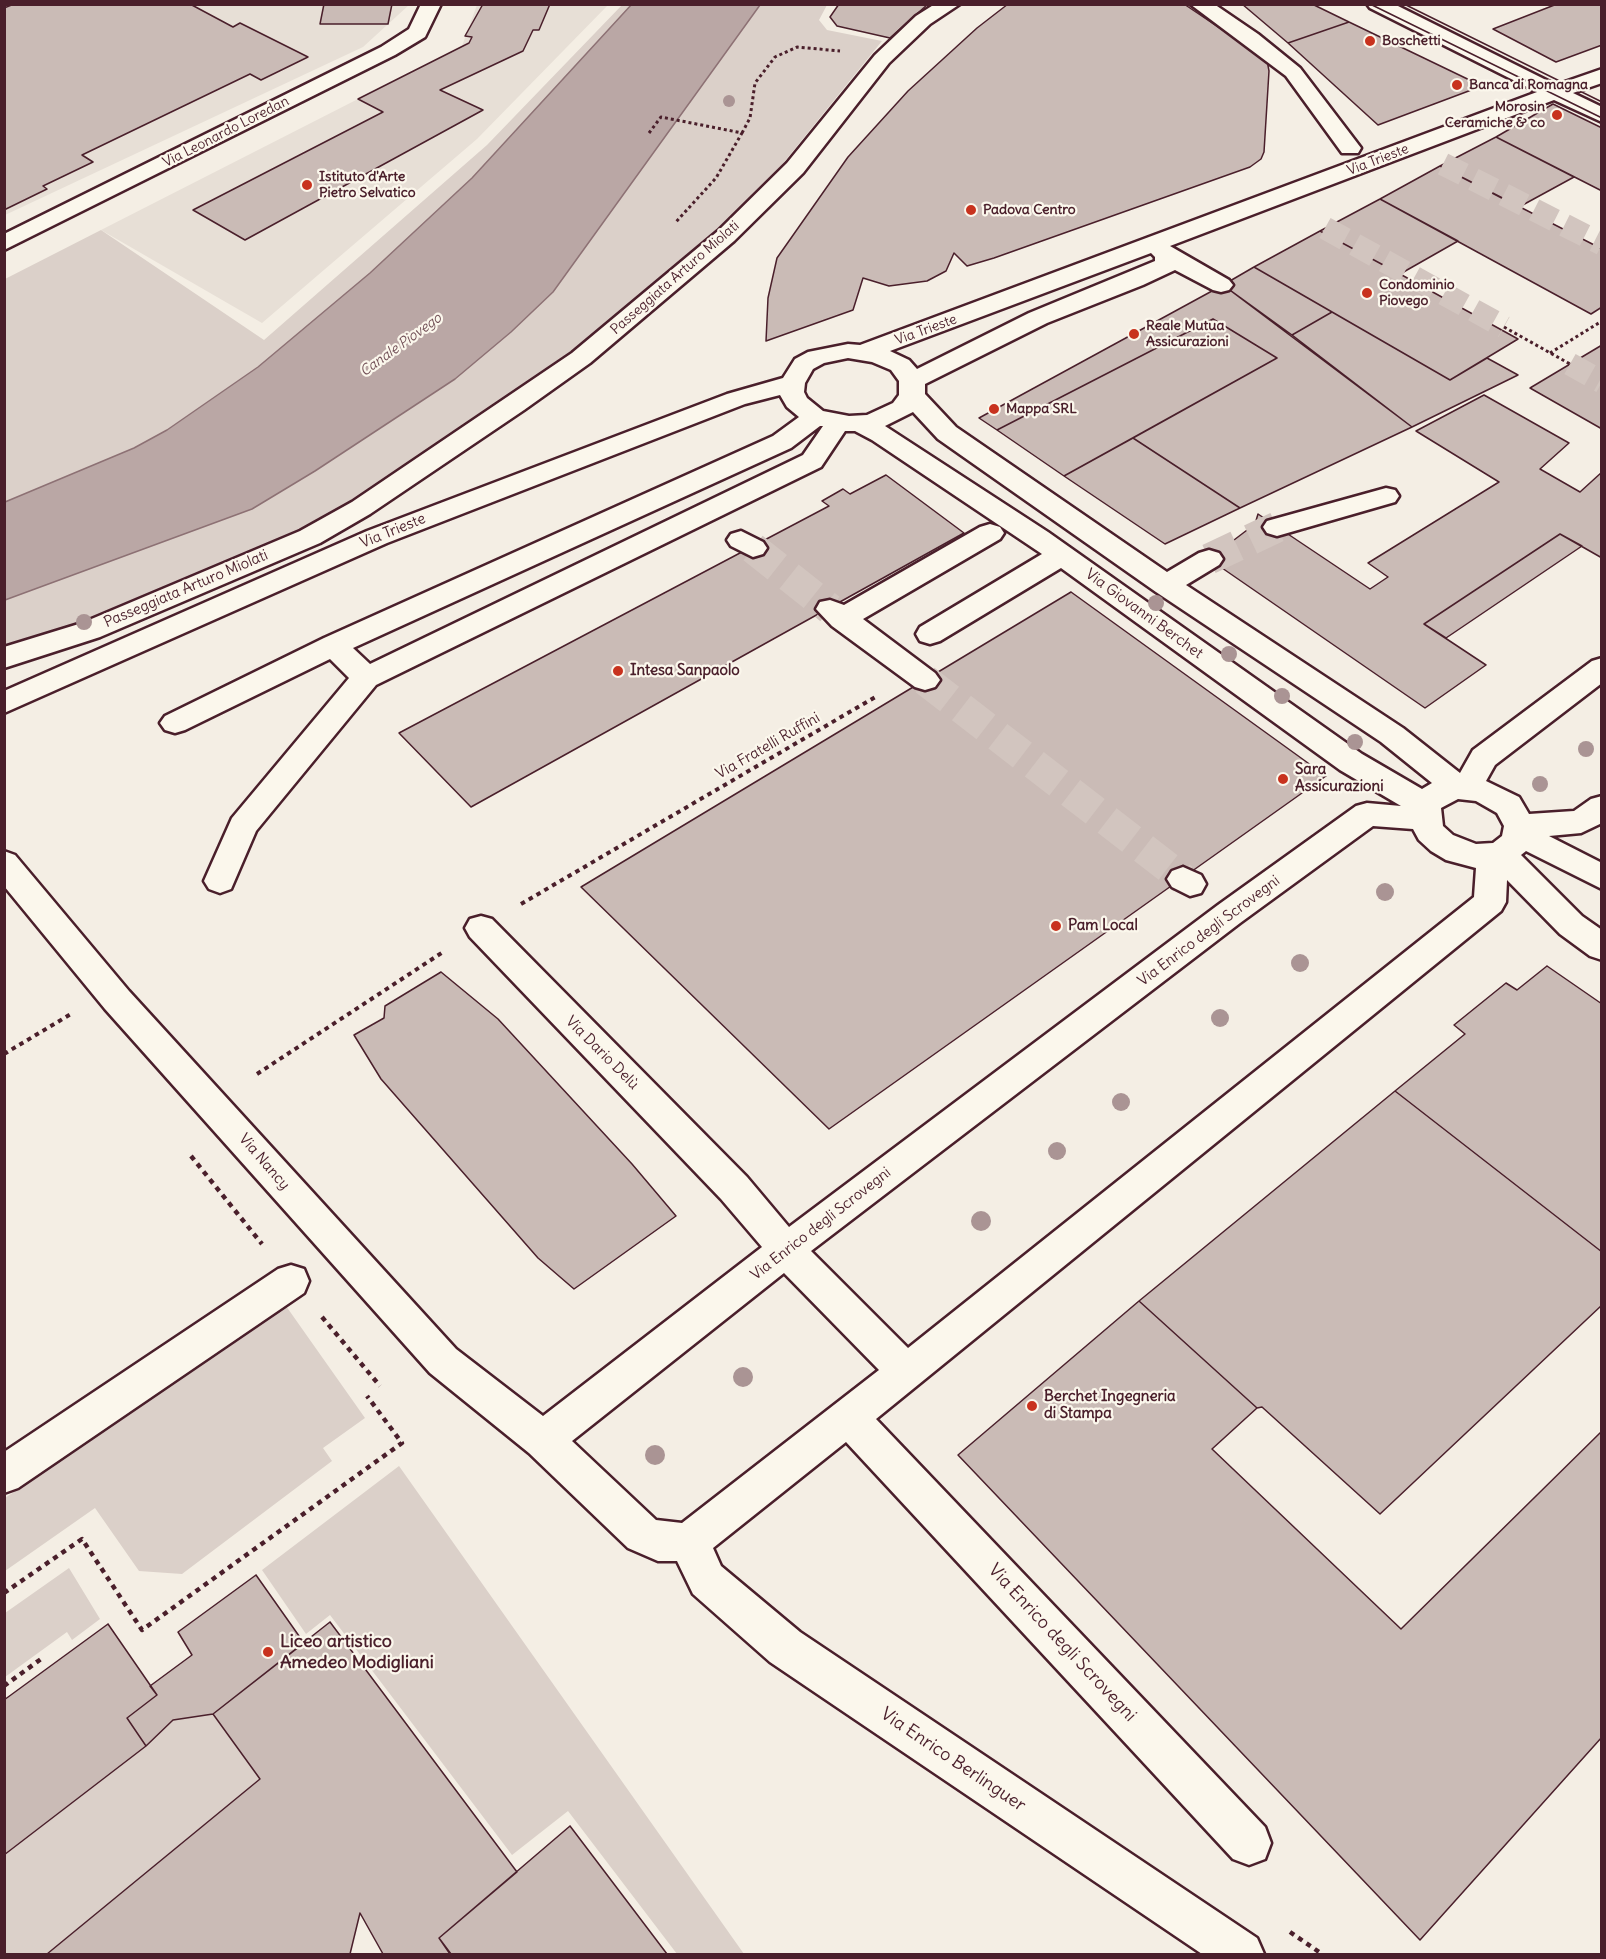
<!DOCTYPE html>
<meta charset="utf-8">
<style>
body{margin:0}
#map{position:relative;width:1606px;height:1959px;overflow:hidden;background:#f4eee4;font-family:Delius,sans-serif}
canvas{display:block}
.frame{position:absolute;inset:0;border:6px solid #4a1f2b;pointer-events:none}
</style>
<div id="map">
<canvas width="1606" height="1959"></canvas>
<div class="frame"></div>
</div>
<script>
const g = document.querySelector('canvas').getContext('2d');
g.lineJoin = 'round';
function paint(path, color) {
  g.fillStyle = color;
  g.fill(path, 'evenodd');
}
function poly(rows) {
  const path = new Path2D();
  for (const r of rows) {
    path.moveTo(r[0], r[1]);
    for (let i = 2; i < r.length; i += 2) path.lineTo(r[i], r[i + 1]);
  }
  return path;
}
function trace(path, color, width, dash) {
  g.strokeStyle = color;
  g.lineWidth = width;
  g.lineCap = dash ? 'butt' : 'round';
  g.setLineDash(dash || []);
  g.stroke(path);
}
function label(font, color, halo, rows, align = 'center') {
  g.font = font + ' Delius,sans-serif';
  g.lineWidth = 4.5;
  g.setLineDash([]);
  g.textBaseline = 'middle';
  g.strokeStyle = halo;
  g.fillStyle = color;
  for (const [text, x, y, turn = 0] of rows) {
    g.save();
    g.translate(x, y);
    g.rotate((+turn || 0) * Math.PI / 180);
    g.textAlign = isNaN(turn) ? turn : align;
    if (halo) g.strokeText(text, 0, 0);
    g.fillText(text, 0, 0);
    g.restore();
  }
}
paint(poly([
 [4,5,409,5,363,47,5,215],
 [477,5,608,5,477,139,262,323,101,230,462,46]
]), '#e7dfd6');
paint(poly([
 [622,5,632,5,472,178,370,273,258,367,167,430,134,448,5,502,5,279,101,230,264,340,487,145],
 [760,5,827,5,819,20,827,30,882,41,776,172,749,200,688,255,568,355,469,425,306,532,116,610,5,652,5,600,252,509,315,471,455,379,511,332,553,292],
 [286,1306,365,1418,323,1448,332,1461,182,1574,139,1571,95,1508,5,1571,5,1498],
 [399,1466,744,1954,677,1954,568,1811,512,1855,330,1615,306,1634,262,1570],
 [69,1568,100,1619,72,1640,67,1632,5,1677,5,1613],
 [213,1714,260,1779,47,1954,5,1954,5,1855,146,1746,173,1720]
]), '#dbd0c9');
const water = poly([
 [632,4,760,5,553,292,511,332,455,379,315,471,252,509,5,600,5,502,134,448,167,430,258,367,370,273,472,178,632,4]
]);
paint(water, '#baa7a5');
trace(water, '#8d7174', 1.5);
const building = poly([
 [14,4,190,4,233,27,240,23,308,57,261,80,250,74,82,155,93,162,43,186,47,189,4,210,4,8,14,4],
 [324,4,392,4,388,24,320,24,324,4],
 [483,4,550,4,539,30,533,30,523,51,440,90,483,110,245,240,193,210,383,112,358,99,469,43,472,37,465,36,483,4],
 [839,4,928,4,890,38,837,26,830,17,839,4],
 [1008,4,1184,4,1267,60,1269,71,1264,152,1261,159,1250,167,994,258,967,266,954,253,946,271,927,281,889,286,863,278,853,310,766,341,768,298,777,258,848,157,908,91,977,28,1008,4],
 [1242,4,1312,4,1349,22,1288,43,1242,4],
 [1557,4,1602,4,1602,45,1556,62,1493,29,1557,4],
 [1349,22,1482,86,1378,125,1288,43,1349,22],
 [1553,104,1602,128,1602,191,1496,137,1553,104],
 [1496,137,1574,177,1519,207,1440,166,1496,137],
 [1440,166,1602,249,1602,307,1591,314,1380,199,1440,166],
 [1380,199,1458,241,1400,274,1320,231,1380,199],
 [1320,231,1400,274,1518,339,1450,380,1254,267,1320,231],
 [1254,267,1332,312,1292,335,1223,285,1254,267],
 [1223,285,1412,427,1240,508,1133,438,1277,358,1213,319,997,430,979,418,1223,285],
 [1332,312,1450,380,1487,358,1518,375,1412,427,1292,335,1332,312],
 [1213,319,1277,358,1064,476,997,430,1213,319],
 [1602,345,1602,429,1530,388,1602,345],
 [1484,395,1569,443,1540,469,1580,492,1602,472,1602,558,1560,534,1424,624,1486,665,1425,708,1209,559,1255,524,1258,514,1370,589,1388,577,1368,563,1499,482,1416,431,1484,395],
 [1133,438,1240,508,1165,544,1064,476,1133,438],
 [886,475,964,533,471,807,399,733,829,506,822,501,843,489,850,494,886,475],
 [1560,534,1582,546,1446,638,1424,624,1560,534],
 [1071,592,1326,776,829,1129,581,887,1071,592],
 [1547,966,1602,1004,1602,1252,1395,1091,1465,1034,1454,1025,1506,983,1517,990,1547,966],
 [441,972,498,1019,632,1164,676,1216,574,1289,538,1258,381,1079,354,1035,384,1018,385,1006,441,972],
 [1395,1091,1602,1252,1602,1305,1380,1514,1262,1407,1257,1408,1139,1301,1395,1091],
 [1139,1301,1257,1408,1212,1449,1401,1629,1602,1431,1602,1737,1420,1940,958,1455,1139,1301],
 [256,1575,304,1643,213,1714,173,1720,146,1746,127,1718,157,1695,150,1686,192,1655,178,1632,256,1575],
 [330,1622,517,1872,439,1938,450,1954,383,1954,360,1913,350,1954,47,1954,260,1779,213,1714,330,1622],
 [108,1624,157,1695,127,1718,146,1746,4,1855,4,1700,108,1624],
 [570,1826,667,1954,451,1954,439,1938,570,1826]
]);
paint(building, '#cabbb6');
trace(building, '#4a1f2b', 1.5);
trace(poly([
 [1443,164,1602,244],
 [1325,228,1504,327],
 [1570,364,1602,382]
]), '#d2c5bf', 23, [23, 11]);
trace(poly([
 [753,548,830,609],
 [1209,559,1277,527],
 [925,680,1183,879]
]), '#d2c5bf', 31, [31, 15]);
const minor = poly([
 [421,4,441,4,425,37,395,55,4,250,4,234,381,47,409,29,421,4],
 [935,4,960,4,930,24,889,63,803,173,734,241,590,363,524,410,370,514,320,543,100,637,4,668,4,647,82,623,300,531,352,502,572,353,718,231,787,163,875,55,916,16,935,4],
 [1190,4,1214,4,1258,34,1300,68,1361,148,1358,153,1342,153,1286,76,1190,4],
 [1367,4,1394,4,1556,85,1602,69,1602,83,1573,93,1602,107,1602,122,1554,100,1170,246,1229,280,1233,285,1229,290,1221,292,1213,290,1175,270,1143,285,1047,323,925,384,925,394,956,427,1167,572,1199,553,1209,550,1219,553,1223,559,1219,565,1186,585,1403,728,1460,773,1473,750,1592,661,1602,658,1602,683,1495,765,1486,781,1519,797,1529,814,1574,811,1591,799,1602,796,1602,823,1581,833,1549,836,1602,863,1602,889,1526,851,1521,855,1582,916,1602,930,1602,960,1590,956,1560,934,1507,880,1506,902,1501,911,876,1419,1265,1827,1271,1843,1265,1859,1249,1865,1233,1859,846,1442,713,1548,721,1566,800,1632,1257,1938,1264,1954,1202,1954,770,1662,693,1594,677,1561,658,1561,628,1548,529,1453,430,1373,105,1009,4,886,4,851,15,855,129,991,456,1349,543,1416,762,1247,721,1199,470,937,465,928,470,919,481,916,492,919,747,1177,789,1227,1218,905,1356,806,1367,803,1401,806,1340,770,1061,568,940,641,930,644,920,641,916,634,920,627,1042,554,872,440,855,431,845,431,821,467,376,685,256,831,231,889,220,893,209,889,204,881,232,818,349,678,330,659,185,730,175,733,165,730,160,723,165,716,324,638,773,436,799,417,787,407,780,395,745,404,387,543,4,713,4,691,367,531,727,394,783,378,795,359,808,352,848,344,860,345,1537,92,1370,8,1367,4],
 [1151,253,1155,257,1155,261,1029,313,917,369,909,360,890,351,1151,253],
 [848,358,872,362,891,370,899,381,899,395,893,403,867,415,849,416,823,411,807,398,804,392,805,383,813,369,824,363,848,358],
 [913,412,938,439,1156,592,1381,742,1432,783,1422,789,1362,754,1048,532,885,426,913,412],
 [820,426,823,426,803,455,370,664,353,648,791,448,820,426],
 [1458,799,1476,801,1497,813,1504,826,1502,836,1493,843,1476,844,1453,835,1443,826,1441,808,1458,799],
 [1373,826,1413,829,1419,840,1431,851,1446,860,1476,868,1474,897,908,1348,811,1251,1240,923,1373,826],
 [784,1273,879,1370,682,1523,656,1520,572,1441,784,1273],
 [1386,488,1395,490,1399,496,1395,502,1277,536,1267,533,1263,527,1267,521,1386,488],
 [990,524,1000,527,1004,533,1000,539,863,619,935,673,940,680,935,687,925,690,915,687,832,626,816,609,820,602,830,600,844,605,980,527,990,524],
 [741,531,763,542,767,548,763,554,753,557,731,546,727,540,731,534,741,531],
 [1183,867,1201,875,1206,884,1201,893,1190,896,1172,887,1167,879,1172,871,1183,867],
 [291,1265,304,1269,309,1281,304,1293,18,1488,4,1493,4,1452,278,1269,291,1265]
]);
trace(minor, '#4a1f2b', 5);
trace(poly([
 [649,133,661,117,742,133,716,178,675,223],
 [742,133,750,118,755,83,775,57,797,47,840,51],
 [1504,327,1570,364],
 [1550,353,1602,321]
]), '#4a1f2b', 3, [3, 3]);
trace(poly([
 [521,904,877,696],
 [4,1054,71,1014],
 [257,1074,443,952]
]), '#4a1f2b', 4, [4.5, 4.5]);
trace(poly([
 [191,1156,262,1244],
 [322,1317,380,1386],
 [4,1593,82,1539,142,1630,402,1443,367,1396],
 [4,1686,41,1659],
 [1290,1932,1322,1954]
]), '#4a1f2b', 4.5, [5, 5]);
paint(minor, '#fbf7ec');
trace(poly([
 [1370,4,1602,118],
 [1404,4,1602,102]
]), '#4a1f2b', 1.5);
g.fillStyle = '#aa9494';
for (const [x, y, r] of [
 [729,101,6],
 [1156,603,8],
 [84,622,8],
 [1229,654,8],
 [1282,696,8],
 [1355,742,8],
 [1586,749,8],
 [1540,784,8],
 [1385,892,9],
 [1300,963,9],
 [1220,1018,9],
 [1121,1102,9],
 [1057,1151,9],
 [981,1221,10],
 [743,1377,10],
 [655,1455,10]
]) {
  g.beginPath();
  g.arc(x, y, r, 0, 2 * Math.PI);
  g.fill();
}
for (const [x, y, r, color] of [
 [1370,41,6,"#c8321e"],
 [1457,85,6,"#c8321e"],
 [1557,115,6,"#c8321e"],
 [307,185,6,"#c8321e"],
 [971,210,6,"#c8321e"],
 [1367,293,6,"#c8321e"],
 [1134,334,6,"#c8321e"],
 [994,409,6,"#c8321e"],
 [618,671,6,"#c8321e"],
 [1283,779,6,"#c8321e"],
 [1056,926,6,"#c8321e"],
 [1032,1406,6,"#c8321e"],
 [268,1652,6,"#c8321e"]
]) {
  const dot = new Path2D();
  dot.arc(x, y, r, 0, 2 * Math.PI);
  g.fillStyle = color;
  g.fill(dot);
  trace(dot, '#fbf7ec', 2);
}
label('bold 14px', '#4a1f2b', '#fbf7ec', [
 ["Boschetti",1382,41],
 ["Banca di Romagna",1469,85],
 ["Morosin",1545,107,"right"],
 ["Ceramiche & co",1545,123,"right"],
 ["Istituto d'Arte",319,177],
 ["Pietro Selvatico",319,193],
 ["Padova Centro",983,210],
 ["Condominio",1379,285],
 ["Piovego",1379,301],
 ["Reale Mutua",1146,326],
 ["Assicurazioni",1146,342],
 ["Mappa SRL",1006,409]
], 'left');
label('14px', '#4a1f2b', '#fbf7ec', [
 ["Via Leonardo Loredan",226,132,-27],
 ["Via Trieste",1378,160,-21],
 ["Passeggiata Arturo Miolati",675,278,-41],
 ["Via Trieste",926,330,-20]
]);
label('italic 14px', '#714f56', '#fbf7ec', [
 ["Canale Piovego",401,345,-36]
]);
label('15px', '#4a1f2b', '#fbf7ec', [
 ["Via Trieste",393,531,-22],
 ["Passeggiata Arturo Miolati",186,589,-23],
 ["Via Giovanni Berchet",1144,614,36],
 ["Via Fratelli Ruffini",768,746,-30],
 ["Via Enrico degli Scrovegni",1209,931,-37],
 ["Via Dario Delù",602,1053,45],
 ["Via Nancy",264,1162,49],
 ["Via Enrico degli Scrovegni",821,1224,-38]
]);
label('bold 15px', '#4a1f2b', '#fbf7ec', [
 ["Intesa Sanpaolo",630,671],
 ["Sara",1295,770],
 ["Assicurazioni",1295,787],
 ["Pam Local",1068,926],
 ["Berchet Ingegneria",1044,1397],
 ["di Stampa",1044,1414]
], 'left');
label('bold 18px', '#4a1f2b', '#fbf7ec', [
 ["Liceo artistico",280,1642],
 ["Amedeo Modigliani",280,1663]
], 'left');
label('18px', '#4a1f2b', '#fbf7ec', [
 ["Via Enrico degli Scrovegni",1062,1643,47],
 ["Via Enrico Berlinguer",953,1760,34]
]);
</script>
